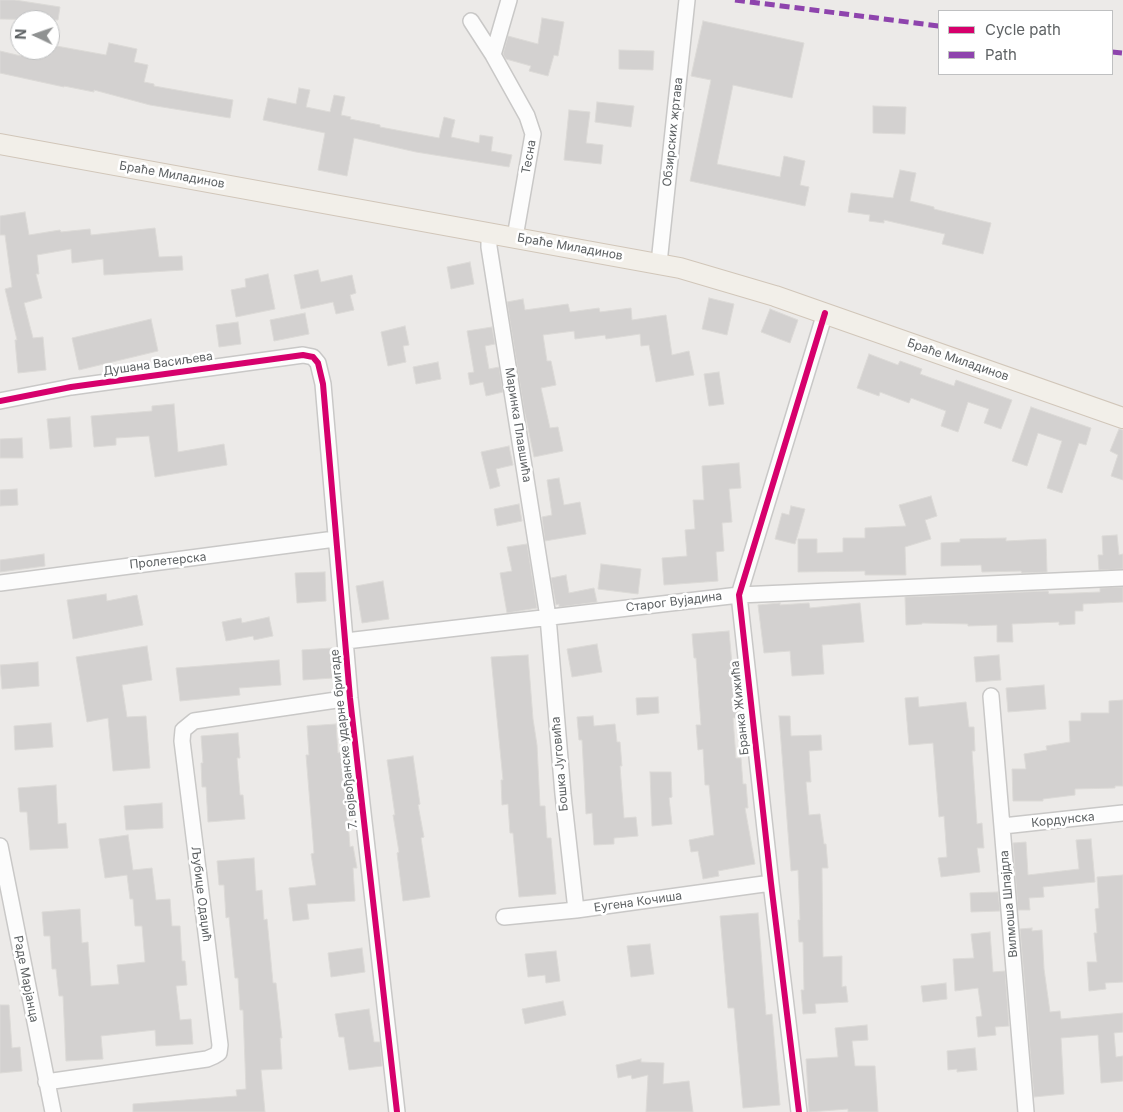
<!DOCTYPE html>
<meta charset="utf-8">
<style>
body{margin:0}
#map{position:relative;width:1123px;height:1112px;overflow:hidden;background:#eceae8;font-family:Inter,sans-serif}
canvas{display:block}
.legend{position:absolute;left:938px;top:10px;width:175px;height:65px;box-sizing:border-box;background:#fff;border:1px solid #bfc0c1;margin:0;padding:6px 9px;list-style:none;font-size:15px;color:#5e6264}
.legend li{display:flex;align-items:center;gap:10px;height:25px}
.legend b{width:25px;border:1px solid #bfc0c1}
.north{position:absolute;left:10px;top:10px;width:50px;height:50px;box-sizing:border-box;background:#fff;border:1px solid #bfc0c1;border-radius:50%;rotate:273deg;font-size:14px;font-weight:700;line-height:20px;text-align:center;color:#5e6264}
.north::after{content:'';display:block;margin:auto;width:18px;height:22px;background:#909292;clip-path:polygon(50% 0,100% 100%,50% 72%,0 100%)}
</style>
<div id="map">
<canvas width="1123" height="1112"></canvas>
<ul class="legend">
<li><b style="height:6px;background:#d6006c"></b>Cycle path</li>
<li><b style="height:6px;background:#8e44ad"></b>Path</li>
</ul>
<div class="north">N</div>
</div>
<script>
const g = document.querySelector('canvas').getContext('2d');
g.lineJoin = 'round';
function paint(path, color) {
  g.fillStyle = color;
  g.fill(path, 'evenodd');
}
function poly(rows) {
  const path = new Path2D();
  for (const r of rows) {
    path.moveTo(r[0], r[1]);
    for (let i = 2; i < r.length; i += 2) path.lineTo(r[i], r[i + 1]);
  }
  return path;
}
function trace(path, color, width, dash) {
  g.strokeStyle = color;
  g.lineWidth = width;
  g.lineCap = dash ? 'butt' : 'round';
  g.setLineDash(dash || []);
  g.stroke(path);
}
function label(font, color, halo, rows, align = 'center') {
  g.font = font + ' Inter,sans-serif';
  g.lineWidth = 5;
  g.setLineDash([]);
  g.textBaseline = 'middle';
  g.strokeStyle = halo;
  g.fillStyle = color;
  for (const [text, x, y, turn = 0] of rows) {
    g.save();
    g.translate(x, y);
    g.rotate((+turn || 0) * Math.PI / 180);
    g.textAlign = isNaN(turn) ? turn : align;
    if (halo) g.strokeText(text, 0, 0);
    g.fillText(text, 0, 0);
    g.restore();
  }
}
const building = poly([
 [0,0,15,0,60,7,58,20,0,19,0,0],
 [542,18,564,22,558,56,554,55,548,76,529,71,531,66,506,59,503,54,508,36,538,44,542,18],
 [703,21,804,43,792,98,733,85,717,164,780,177,784,156,805,161,800,185,809,187,805,206,690,181,711,80,691,76,703,21],
 [109,43,137,49,134,62,148,65,144,82,154,84,154,86,233,100,230,118,150,105,94,90,94,92,64,86,64,87,0,73,0,51,21,56,23,50,50,50,51,45,106,55,109,43],
 [619,50,654,51,653,70,619,69,619,50],
 [299,88,310,90,306,107,330,112,334,95,345,97,341,115,351,117,350,119,380,125,380,127,439,138,444,117,455,120,451,137,479,143,480,135,493,137,491,151,512,155,509,167,416,152,354,138,347,176,318,170,325,133,263,120,268,98,296,104,299,88],
 [597,102,634,106,631,127,595,122,597,102],
 [873,106,906,107,905,134,873,133,873,106],
 [569,110,590,112,586,143,603,145,601,164,564,160,569,110],
 [900,170,916,173,910,201,934,207,934,209,991,223,983,254,942,244,945,234,884,220,884,223,869,221,870,215,848,212,851,193,893,198,900,170],
 [25,212,29,235,60,230,61,232,90,229,91,235,155,228,159,257,182,256,183,270,104,275,103,259,72,263,71,249,37,255,39,274,36,274,42,298,24,303,33,338,43,337,46,370,18,373,15,340,17,340,5,289,12,287,5,235,0,235,0,216,25,212],
 [470,262,474,284,451,289,447,267,470,262],
 [318,270,321,282,352,275,356,293,350,295,354,310,336,314,333,302,301,309,294,275,318,270],
 [268,274,275,309,236,317,231,290,246,287,245,279,268,274],
 [709,298,734,304,727,335,702,329,709,298],
 [523,299,525,310,568,304,570,312,599,308,600,312,631,308,632,320,666,315,672,355,689,351,694,375,656,382,649,345,641,346,640,334,606,339,605,335,575,339,574,331,543,335,547,361,551,361,556,385,541,388,550,428,558,427,563,451,534,457,524,409,507,302,523,299],
 [770,309,798,320,790,343,761,332,770,309],
 [305,313,309,334,274,341,270,320,305,313],
 [151,319,158,351,79,370,72,338,151,319],
 [238,322,241,344,219,347,216,325,238,322],
 [405,326,409,345,403,346,406,362,388,366,381,332,405,326],
 [492,327,495,344,485,346,489,369,499,367,503,392,486,396,483,382,470,385,468,373,474,372,467,331,492,327],
 [869,354,898,365,900,361,922,369,920,374,954,386,956,380,1012,400,1001,429,984,423,989,409,968,402,958,432,941,426,946,411,911,398,909,403,880,392,879,396,857,388,869,354],
 [438,362,441,379,416,384,413,367,438,362],
 [719,372,724,404,709,406,704,374,719,372],
 [174,404,178,452,224,444,227,465,155,477,149,436,116,438,116,445,94,447,91,416,152,411,152,406,174,404],
 [1031,407,1091,428,1086,445,1079,443,1062,493,1047,488,1062,441,1038,433,1027,466,1012,461,1031,407],
 [70,417,72,447,50,449,47,419,70,417],
 [1119,429,1123,430,1123,480,1111,476,1118,455,1110,451,1119,429],
 [22,438,23,458,0,458,0,439,22,438],
 [509,446,513,465,496,469,500,486,490,489,481,452,509,446],
 [739,463,741,488,729,489,732,522,722,523,724,551,716,552,718,581,664,585,662,558,687,556,685,530,695,529,693,500,704,500,702,466,739,463],
 [559,478,564,505,580,502,586,534,545,541,542,517,552,515,547,480,559,478],
 [17,489,18,505,0,506,0,490,17,489],
 [931,496,937,516,925,520,931,539,905,547,906,575,865,575,865,571,798,572,798,539,817,539,817,553,843,552,843,538,865,538,865,528,906,526,899,505,931,496],
 [519,504,522,521,497,526,494,509,519,504],
 [791,506,805,509,795,544,775,539,782,513,789,515,791,506],
 [1117,535,1119,555,1123,554,1123,569,1099,570,1098,555,1103,555,1102,536,1117,535],
 [1006,538,1006,541,1046,539,1047,572,1022,573,1021,571,982,572,981,565,941,566,941,543,960,542,960,539,1006,538],
 [527,544,537,608,507,613,500,573,512,571,507,547,527,544],
 [44,554,45,566,0,572,0,560,44,554],
 [601,564,641,569,638,594,598,589,601,564],
 [325,572,326,601,297,603,295,573,325,572],
 [566,575,569,593,594,588,597,602,559,607,559,604,556,605,551,578,566,575],
 [383,581,389,619,362,623,356,586,383,581],
 [1123,587,1123,602,1083,604,1083,611,1075,611,1075,624,1059,625,1059,622,1012,624,1013,642,997,642,997,625,968,626,968,624,922,623,922,624,906,625,905,597,1048,591,1049,594,1100,592,1100,588,1123,587],
 [106,594,107,601,137,595,143,625,73,639,67,600,106,594],
 [780,603,780,605,809,603,810,608,860,603,864,642,822,645,824,674,792,676,790,651,764,653,758,605,780,603],
 [269,617,273,636,254,640,253,636,226,641,222,622,241,618,242,623,269,617],
 [729,631,732,664,734,664,738,718,733,718,736,758,741,758,743,784,746,784,748,808,745,808,755,864,718,871,719,876,703,879,698,851,691,852,689,840,714,835,709,785,705,785,703,749,698,750,696,725,701,725,696,658,694,658,692,634,729,631],
 [597,644,602,672,572,677,567,649,597,644],
 [147,646,152,680,122,685,127,717,146,716,150,768,113,771,108,718,87,722,76,657,147,646],
 [332,648,333,678,303,680,302,650,332,648],
 [528,655,533,719,537,745,540,806,545,806,547,838,551,838,556,894,519,897,513,833,510,833,508,804,502,805,501,780,503,780,491,657,528,655],
 [999,655,1001,680,976,682,974,657,999,655],
 [279,660,281,685,239,688,240,695,180,701,176,668,279,660],
 [38,662,39,686,2,689,0,665,38,662],
 [1044,685,1046,709,1008,712,1006,688,1044,685],
 [658,697,659,713,637,715,636,698,658,697],
 [918,697,919,707,966,702,969,727,974,727,975,751,972,751,977,824,982,823,984,848,977,848,980,872,941,877,938,858,947,857,944,816,939,817,933,743,909,745,905,698,918,697],
 [1123,700,1123,786,1115,786,1115,788,1075,789,1075,795,1043,799,1043,801,1013,801,1012,769,1026,769,1024,754,1047,750,1046,746,1070,742,1069,721,1081,721,1081,713,1109,713,1109,701,1123,700],
 [593,716,594,726,615,724,617,742,620,742,622,766,620,766,624,818,636,817,638,836,614,838,614,844,594,845,592,813,586,814,582,740,579,740,577,717,593,716],
 [779,716,790,716,791,736,821,735,822,750,809,751,811,782,806,782,809,815,820,814,824,844,826,844,828,868,822,868,823,957,842,956,842,987,846,986,848,1002,815,1004,816,1013,803,1014,801,990,804,990,803,942,799,942,798,920,800,920,798,870,791,871,779,716],
 [51,723,53,747,15,750,14,726,51,723],
 [336,724,338,753,343,752,350,847,353,846,357,868,353,868,355,901,307,904,309,919,293,921,289,888,316,885,311,854,314,853,306,755,309,755,307,726,336,724],
 [238,733,240,758,237,758,240,795,243,795,245,819,208,822,206,787,202,787,201,763,203,763,201,736,238,733],
 [413,756,420,804,418,805,424,837,421,838,430,897,403,901,397,853,399,852,393,815,395,815,387,760,413,756],
 [650,772,671,772,672,797,669,798,672,824,652,826,650,772],
 [56,785,58,824,66,823,68,848,30,850,27,812,20,812,18,788,56,785],
 [162,803,163,828,126,830,124,806,162,803],
 [128,835,133,870,152,868,156,900,170,899,172,926,180,926,182,961,185,961,187,985,176,986,180,1020,191,1019,193,1044,156,1046,155,1030,101,1036,103,1059,66,1061,63,996,59,996,56,969,52,969,50,936,44,936,42,912,80,909,82,943,88,942,91,986,119,984,117,965,145,962,142,926,135,926,133,899,130,899,127,875,105,878,99,839,128,835],
 [1091,839,1095,882,1043,887,1044,897,1029,898,1030,910,1018,910,1013,843,1026,842,1028,875,1079,869,1076,840,1091,839],
 [254,858,256,891,262,890,264,920,267,919,273,983,276,983,282,1038,280,1038,282,1069,261,1070,265,1112,133,1112,133,1104,237,1096,236,1090,246,1089,243,1010,240,1010,238,978,235,978,229,917,226,918,224,885,219,885,217,861,254,858],
 [1123,875,1123,982,1105,983,1106,989,1089,991,1087,962,1097,962,1094,933,1097,933,1095,909,1099,908,1097,877,1123,875],
 [998,892,1000,911,971,912,970,893,998,892],
 [758,913,766,1015,772,1014,780,1105,743,1108,734,1008,728,1008,720,916,758,913],
 [1032,928,1032,931,1042,930,1044,969,1050,1012,1060,1011,1061,1019,1123,1013,1123,1032,1114,1033,1116,1057,1123,1056,1123,1081,1101,1083,1098,1035,1061,1038,1064,1094,1034,1097,1020,929,1032,928],
 [990,932,993,972,1005,971,1009,1026,995,1027,996,1035,978,1037,976,1017,982,1016,978,988,955,991,953,959,974,958,971,934,990,932],
 [650,944,654,974,631,977,627,946,650,944],
 [362,948,365,972,331,977,328,953,362,948],
 [556,951,560,981,546,983,545,975,528,977,525,954,556,951],
 [946,983,947,999,923,1002,921,986,946,983],
 [563,1001,566,1015,525,1024,522,1009,563,1001],
 [0,1005,9,1005,12,1048,20,1047,22,1071,0,1073,0,1005],
 [369,1009,374,1042,380,1042,382,1066,349,1070,344,1037,339,1037,335,1014,369,1009],
 [867,1025,868,1040,852,1041,855,1066,875,1066,878,1112,848,1112,848,1109,809,1112,806,1059,838,1057,835,1028,867,1025],
 [975,1048,977,1070,957,1072,957,1069,948,1070,947,1051,975,1048],
 [641,1059,641,1062,664,1063,663,1084,689,1081,693,1112,646,1112,648,1075,632,1079,631,1075,618,1078,616,1065,641,1059]
]);
paint(building, '#d3d1d0');
trace(building, '#dcdad7', 1);
const minor = poly([
 [471,21,493,55,527,116,533,134,515,237],
 [493,55,509,0],
 [489,233,489,247,548,617,563,794,576,910],
 [659,263,687,0],
 [0,401,71,387,303,355,313,357,318,363,323,384,350,698,397,1112],
 [0,583,335,539],
 [346,641,739,595,1123,578],
 [991,696,1026,1112],
 [1003,826,1123,813],
 [0,846,53,1112],
 [504,917,576,910,771,883],
 [46,1082,207,1059,214,1056,219,1053,220,1045,182,741,183,730,194,721,350,698],
 [799,1112,771,883,739,595,825,313]
]);
const major = poly([
 [0,144,680,268,775,296,1123,418]
]);
trace(minor, '#c9c8c7', 18);
trace(major, '#d1c6b9', 22);
trace(minor, '#fcfcfc', 15);
trace(major, '#f2efe9', 20);
trace(poly([
 [735,0,939,26],
 [1112,52,1123,53]
]), '#8e44ad', 5, [10, 5]);
trace(poly([
 [0,401,71,387,303,355,313,357,318,363,323,384,350,698,397,1112],
 [799,1112,771,883,739,595,825,313]
]), '#d6006c', 6);
label('12px', '#5e6264', '#fff', [
 ["Обзирских жртава",673,132,-84],
 ["Тесна",529,157,-80],
 ["Браће Миладинов",172,175,10],
 ["Браће Миладинов",570,247,10],
 ["Браће Миладинов",958,360,19],
 ["Душана Васиљева",158,364,-8],
 ["Маринка Плавшића",518,425,81],
 ["Пролетерска",168,561,-6],
 ["Старог Вујадина",674,602,-7],
 ["Бранка Жижића",740,708,-96],
 ["7. војвођанске ударне бригаде",344,739,-96],
 ["Бошка Југовића",560,764,-95],
 ["Кордунска",1063,820,-6],
 ["Љубице Одаџић",201,894,83],
 ["Еугена Кочиша",638,902,-8],
 ["Вилмоша Шпајдла",1009,904,-95],
 ["Раде Марјанца",26,979,79]
]);
</script>
